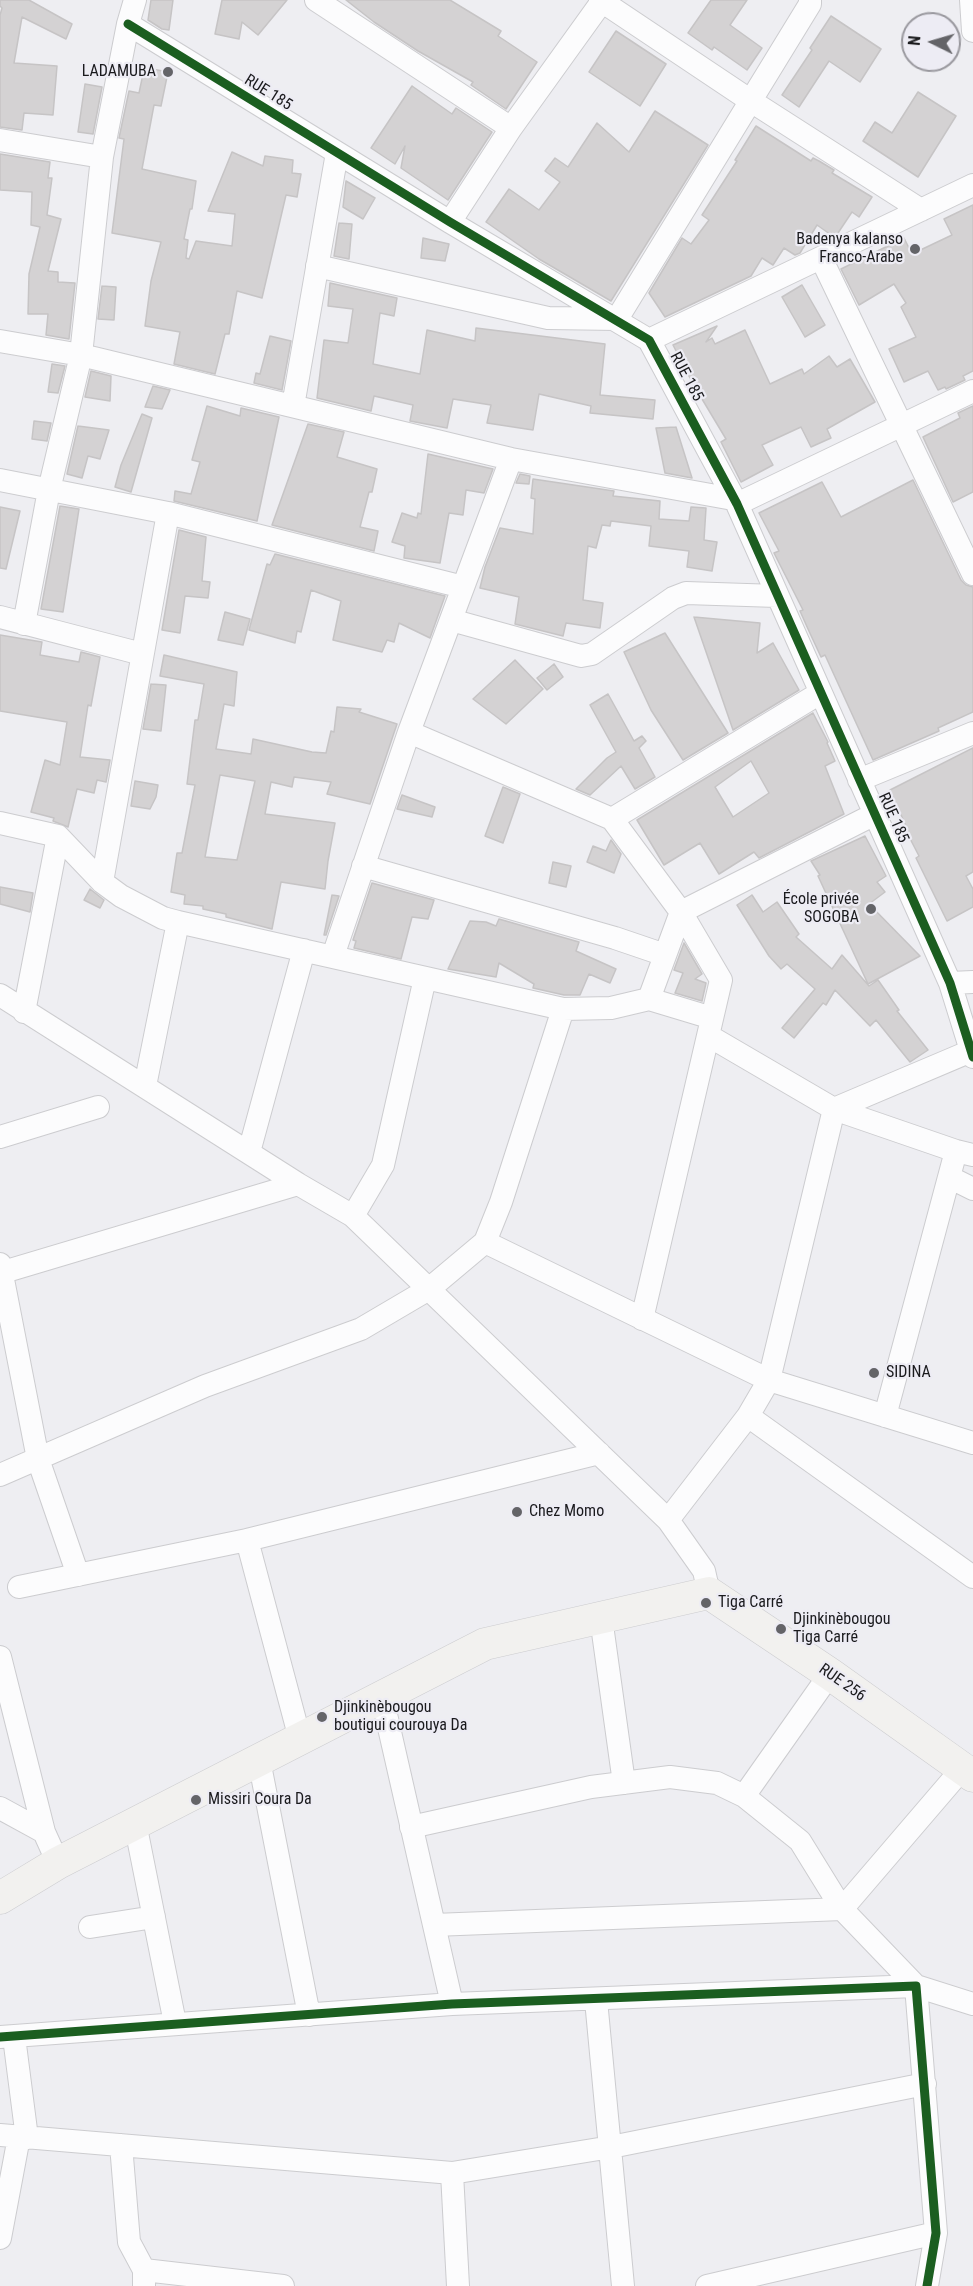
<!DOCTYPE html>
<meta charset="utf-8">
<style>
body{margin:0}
#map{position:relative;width:973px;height:2286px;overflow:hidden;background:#eeeef2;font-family:"Roboto Condensed",sans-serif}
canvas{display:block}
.north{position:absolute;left:901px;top:12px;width:60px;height:60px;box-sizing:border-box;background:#edecf4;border:2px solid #99989e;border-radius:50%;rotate:275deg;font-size:16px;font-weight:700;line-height:24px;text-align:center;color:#1a1a1d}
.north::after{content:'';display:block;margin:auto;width:21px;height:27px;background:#646468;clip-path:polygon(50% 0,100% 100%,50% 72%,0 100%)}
</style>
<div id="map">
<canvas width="973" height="2286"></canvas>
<div class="north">N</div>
</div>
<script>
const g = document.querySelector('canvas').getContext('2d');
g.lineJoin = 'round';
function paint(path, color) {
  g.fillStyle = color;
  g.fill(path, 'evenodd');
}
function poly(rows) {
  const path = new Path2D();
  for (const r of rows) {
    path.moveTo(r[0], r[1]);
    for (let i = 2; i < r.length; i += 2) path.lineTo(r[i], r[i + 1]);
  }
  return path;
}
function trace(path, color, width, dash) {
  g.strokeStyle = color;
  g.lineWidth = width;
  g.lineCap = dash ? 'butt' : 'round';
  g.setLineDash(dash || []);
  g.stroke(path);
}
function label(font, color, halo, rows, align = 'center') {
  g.font = font + ' "Roboto Condensed",sans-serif';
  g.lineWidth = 4.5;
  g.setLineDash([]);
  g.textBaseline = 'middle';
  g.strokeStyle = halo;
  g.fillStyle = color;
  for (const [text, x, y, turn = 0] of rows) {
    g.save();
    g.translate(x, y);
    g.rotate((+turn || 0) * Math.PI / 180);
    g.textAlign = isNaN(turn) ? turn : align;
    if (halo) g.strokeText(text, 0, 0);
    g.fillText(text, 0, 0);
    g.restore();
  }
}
const building = poly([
 [0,0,29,0,72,24,66,39,22,17,14,63,57,66,53,115,24,113,22,130,0,127,0,15,2,8,0,6,0,0],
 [151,0,173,0,169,30,162,29,148,20,151,0],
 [222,0,287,0,258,35,242,22,239,39,215,34,222,0],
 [346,0,450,0,501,31,498,36,537,62,506,109,471,85,473,82,418,51,374,22,346,0],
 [711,0,747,0,730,25,762,48,747,70,714,47,712,50,688,33,711,0],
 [831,16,881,49,860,82,829,61,799,107,782,95,812,50,810,48,831,16],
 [616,31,666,64,640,106,589,72,616,31],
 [152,69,168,72,161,106,154,105,142,169,196,181,192,209,190,209,184,239,188,240,186,258,189,259,196,241,232,246,235,214,208,211,232,152,263,166,265,156,293,160,292,173,301,174,297,197,286,195,262,298,237,291,229,334,225,334,215,374,174,364,180,332,145,326,151,281,161,242,112,233,124,139,119,138,129,91,139,93,143,74,151,75,152,69],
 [85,84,102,87,93,134,78,132,85,84],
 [412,86,452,114,456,108,492,132,448,200,401,168,405,146,395,164,371,148,412,86],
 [918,92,956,116,918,177,863,141,875,122,892,133,918,92],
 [655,111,708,145,611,301,539,259,486,222,509,189,539,210,560,182,545,171,555,158,568,167,597,123,629,152,655,111],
 [756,126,811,161,813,158,819,161,834,170,832,173,872,197,859,217,852,212,836,236,834,237,817,225,800,253,795,255,784,248,773,265,762,258,751,276,665,317,649,293,682,238,691,244,709,220,702,215,737,161,735,160,756,126],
 [0,154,50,162,48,178,52,178,47,215,61,219,48,271,58,272,58,282,75,283,69,339,46,335,48,314,28,314,29,274,40,227,31,225,32,192,0,190,0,154],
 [346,181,375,198,363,219,343,207,346,181],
 [973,205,973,371,963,376,965,380,946,389,945,387,938,390,928,371,904,382,889,349,916,337,901,307,906,303,894,284,859,305,841,269,904,238,912,254,952,235,944,219,973,205],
 [339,223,352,224,349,259,334,256,339,223],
 [423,238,449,244,445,261,421,258,423,238],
 [330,283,397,298,394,316,380,313,373,364,420,374,427,330,475,341,476,328,605,344,600,395,655,400,653,419,590,413,591,406,539,394,533,430,487,423,491,405,453,399,447,428,410,421,413,405,374,396,371,411,317,398,324,340,348,343,353,309,328,306,330,283],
 [802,285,825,325,805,337,782,297,802,285],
 [102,286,116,287,114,320,98,319,102,286],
 [717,326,706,342,712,338,715,344,745,330,770,384,802,369,804,374,829,356,837,367,850,359,875,402,827,429,831,438,811,447,801,427,762,445,773,465,741,482,721,442,726,439,693,384,673,345,717,326],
 [270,336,291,341,282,390,254,383,256,373,260,374,270,336],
 [52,364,65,366,58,393,48,392,52,364],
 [91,371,111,376,110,401,85,397,91,371],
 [153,386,170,390,162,409,145,407,153,386],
 [207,406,240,416,241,408,279,417,257,521,174,501,175,491,191,494,200,462,192,460,207,406],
 [973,406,973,492,953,502,923,437,960,418,958,413,973,406],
 [142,414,152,418,131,492,115,487,121,465,142,414],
 [34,421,51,423,47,441,32,439,34,421],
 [308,424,344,432,337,457,377,469,372,492,369,492,360,527,378,531,374,551,272,525,308,424],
 [78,426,109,430,100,459,88,456,82,478,67,474,78,426],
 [676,427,692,478,665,473,656,428,676,427],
 [428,454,493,469,484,493,466,490,463,515,449,513,440,563,404,558,405,546,392,542,402,513,417,518,418,513,421,514,428,454],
 [520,474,530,476,529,484,516,483,520,474],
 [533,479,614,491,613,496,660,501,659,519,689,521,691,507,706,508,704,540,717,542,712,571,687,567,689,551,649,546,651,526,611,521,610,526,602,525,596,548,588,546,583,600,603,603,600,628,566,623,563,636,515,624,519,597,480,588,485,567,500,528,533,534,535,499,531,498,533,479],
 [913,480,961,580,966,585,973,587,973,712,938,728,939,731,873,760,825,655,821,657,808,629,800,611,803,610,774,553,779,551,759,513,822,482,841,517,913,480],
 [60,506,79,509,63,612,41,609,60,506],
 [0,507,20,511,6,569,0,568,0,507],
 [179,530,206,537,202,581,210,582,208,598,185,596,180,633,162,630,179,530],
 [275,554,445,596,430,638,399,623,394,642,387,640,382,652,333,640,341,601,311,590,301,632,297,631,295,643,249,630,267,564,270,565,275,554],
 [225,612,250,619,243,645,218,640,225,612],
 [694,617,760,623,757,653,773,643,799,690,733,730,694,617],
 [665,633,728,733,683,760,651,710,624,652,665,633],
 [0,635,42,642,40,655,79,662,81,652,100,657,91,706,88,705,80,757,110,760,106,782,97,780,94,793,77,789,68,827,53,821,54,818,31,812,45,760,60,765,67,722,0,711,0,635],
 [164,655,237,672,234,706,224,704,216,749,251,754,253,739,312,752,326,753,331,731,334,732,337,707,361,709,359,712,397,724,370,804,327,794,331,782,294,777,292,787,271,782,265,814,335,823,328,861,325,889,281,882,272,929,226,917,226,914,203,909,203,906,184,904,185,895,171,892,177,853,182,853,195,785,187,784,195,720,198,720,204,684,160,676,164,655],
 [220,775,255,781,237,860,205,857,220,775],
 [515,660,543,689,506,724,473,699,515,660],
 [554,664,563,677,547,690,537,678,554,664],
 [151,684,166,685,161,731,143,729,151,684],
 [608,694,634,741,642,736,646,741,639,748,655,777,635,789,621,766,590,795,576,789,607,758,616,752,590,705,608,694],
 [813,713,828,742,827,743,835,761,825,766,844,814,759,858,754,852,719,874,700,843,664,865,637,820,813,713],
 [751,761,769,793,733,817,715,787,751,761],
 [973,748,973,872,966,876,973,889,973,907,947,921,916,858,919,856,904,827,906,826,890,790,973,748],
 [135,781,158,785,156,797,150,809,131,806,135,781],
 [503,787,520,794,503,843,485,836,503,787],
 [402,795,435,807,432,817,397,809,402,795],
 [865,836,886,876,877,882,885,892,869,904,920,956,868,984,818,876,820,875,811,861,865,836],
 [611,840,621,854,614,873,587,862,593,846,606,851,611,840],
 [553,862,571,866,566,887,549,883,553,862],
 [372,883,434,900,428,919,412,917,401,959,354,948,356,941,353,940,372,883],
 [0,887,33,893,30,912,0,904,0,887],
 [90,889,104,900,100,908,84,900,90,889],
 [332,895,339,896,326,935,324,935,332,895],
 [752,895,763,912,777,902,799,934,796,937,832,969,842,955,869,986,878,980,899,1010,897,1011,928,1050,910,1062,876,1020,870,1026,835,990,826,1005,823,1003,794,1038,782,1028,815,989,787,964,781,969,769,956,737,905,752,895],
 [499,919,579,942,576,951,616,969,610,983,589,974,580,995,564,995,533,988,534,984,499,963,496,977,448,969,470,921,486,922,496,926,499,919],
 [684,943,702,974,695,979,706,983,702,1001,675,993,683,973,674,970,684,943]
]);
paint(building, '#d4d2d3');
trace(building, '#c6c4c5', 1.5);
const street = poly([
 [316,0,511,128],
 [600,0,751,101,921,210],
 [971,0,973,31],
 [128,24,450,222,649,340,737,504,950,983,973,1057],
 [0,140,102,157],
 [450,222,511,128,603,0],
 [821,258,973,574],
 [317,266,548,318,617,319,810,4,810,0],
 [649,340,973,185],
 [0,341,81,355,511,459,733,499],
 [293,406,337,153],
 [0,480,168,513,463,587],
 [737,504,973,391],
 [0,617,142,654],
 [451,620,581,656,592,654,673,598,686,593,777,596],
 [24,624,49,490,81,355,102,157,128,24,135,0],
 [409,732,612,819,681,912,721,980,642,1319],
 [859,780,973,733],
 [612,819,820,693],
 [0,823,58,836,102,882,121,896,163,918,178,922,563,1009,611,1008,649,999,712,1018],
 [363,866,615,938,665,955],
 [102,882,168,513],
 [333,956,409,732,511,459],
 [950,983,973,982],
 [0,995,298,1184,353,1216,668,1520,704,1571,709,1593],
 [649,999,681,912,875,814],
 [24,1012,58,836],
 [709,1036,834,1109,956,1151,973,1155],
 [145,1086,178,922],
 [834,1109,971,1051],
 [0,1137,98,1107],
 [249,1152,304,950],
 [949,1177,973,1189],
 [353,1216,383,1165,425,978],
 [485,1242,769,1380,973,1443],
 [0,1264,38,1459,78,1575],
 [0,1273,298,1184],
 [748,1416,973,1577],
 [885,1416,956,1151],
 [0,1475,205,1386,361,1329,429,1289,485,1242,501,1202,563,1009],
 [668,1520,748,1416,769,1380,834,1109],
 [247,1540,300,1739],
 [19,1587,247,1540,599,1453],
 [601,1618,624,1783],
 [0,1657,44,1832],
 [382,1697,452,2004],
 [259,1760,309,2015],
 [744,1796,830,1674],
 [0,1808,44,1832,58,1863],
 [135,1823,175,2023],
 [411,1827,591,1787,670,1777,717,1783,744,1796,800,1841,842,1909,916,1986,973,2004],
 [434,1925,842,1909,962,1769],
 [90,1927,154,1917],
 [596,2000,623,2286],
 [0,2037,452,2004,916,1986,936,2233,927,2286],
 [14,2037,27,2138],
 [0,2135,452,2173,611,2147,925,2084],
 [121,2145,129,2242,144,2270,144,2286],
 [452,2173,458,2286],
 [0,2238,19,2137],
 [144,2270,283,2286],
 [707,2286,936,2233]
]);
const secondary = poly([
 [0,1898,58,1863,485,1644,709,1593,830,1674,973,1776]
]);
trace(street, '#cccccf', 24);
trace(secondary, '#cccccf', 33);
trace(street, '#fcfcfd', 22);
trace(secondary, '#f2f1ef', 32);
trace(poly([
 [128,24,450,222,649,340,737,504,950,983,973,1057],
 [0,2037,452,2004,916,1986,936,2233,927,2286]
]), '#1b5e20', 9);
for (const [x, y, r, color] of [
 [168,72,6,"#646468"],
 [915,249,6,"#646468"],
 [871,909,6,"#646468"],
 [874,1373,6,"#646468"],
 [517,1512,6,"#646468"],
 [706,1603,6,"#646468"],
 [781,1629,6,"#646468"],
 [322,1717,6,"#646468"],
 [196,1800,6,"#646468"]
]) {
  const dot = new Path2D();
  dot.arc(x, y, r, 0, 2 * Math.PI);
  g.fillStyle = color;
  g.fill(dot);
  trace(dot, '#edecf4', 2);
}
label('16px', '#1a1a1d', '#edecf4', [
 ["LADAMUBA",156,72,"right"],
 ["Badenya kalanso",903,240,"right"],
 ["Franco-Arabe",903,258,"right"],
 ["École privée",859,900,"right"],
 ["SOGOBA",859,918,"right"],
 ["SIDINA",886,1373],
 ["Chez Momo",529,1512],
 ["Tiga Carré",718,1603],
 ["Djinkinèbougou",793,1620],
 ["Tiga Carré",793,1638],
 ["Djinkinèbougou",334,1708],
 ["boutigui courouya Da",334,1726],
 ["Missiri Coura Da",208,1800]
], 'left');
label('16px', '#1a1a1d', '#edecf4', [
 ["RUE 185",268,93,32],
 ["RUE 185",686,377,62],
 ["RUE 185",893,818,66],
 ["RUE 256",842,1683,35]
]);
</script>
